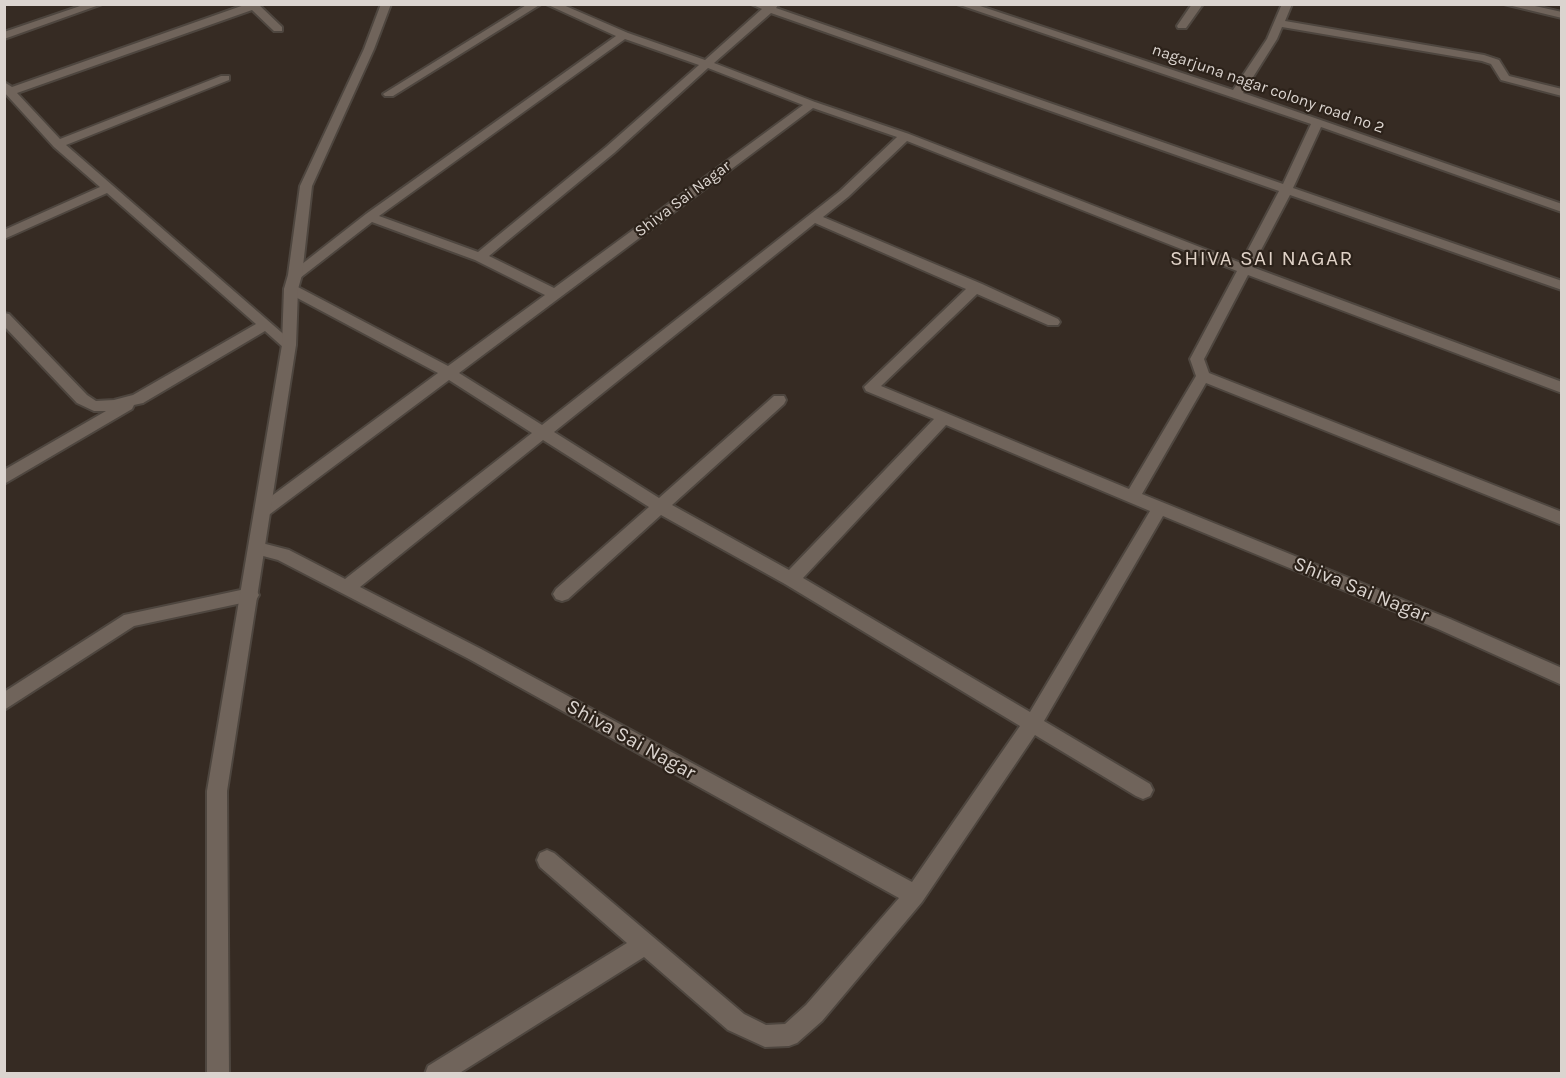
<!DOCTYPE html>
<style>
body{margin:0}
#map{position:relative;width:1566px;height:1078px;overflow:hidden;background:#362b23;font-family:Karla,sans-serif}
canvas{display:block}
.frame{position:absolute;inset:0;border:6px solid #dbd4cf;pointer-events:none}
</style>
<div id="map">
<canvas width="1566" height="1078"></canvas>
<div class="frame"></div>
</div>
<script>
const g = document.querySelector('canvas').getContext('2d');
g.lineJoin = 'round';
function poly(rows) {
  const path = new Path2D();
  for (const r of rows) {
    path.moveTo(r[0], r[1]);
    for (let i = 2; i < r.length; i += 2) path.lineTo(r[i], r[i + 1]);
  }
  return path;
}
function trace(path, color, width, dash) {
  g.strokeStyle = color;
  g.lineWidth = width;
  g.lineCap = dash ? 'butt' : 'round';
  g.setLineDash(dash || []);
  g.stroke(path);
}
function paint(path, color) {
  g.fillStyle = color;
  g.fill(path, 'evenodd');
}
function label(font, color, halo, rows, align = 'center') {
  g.font = font + ' Karla,sans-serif';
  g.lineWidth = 4.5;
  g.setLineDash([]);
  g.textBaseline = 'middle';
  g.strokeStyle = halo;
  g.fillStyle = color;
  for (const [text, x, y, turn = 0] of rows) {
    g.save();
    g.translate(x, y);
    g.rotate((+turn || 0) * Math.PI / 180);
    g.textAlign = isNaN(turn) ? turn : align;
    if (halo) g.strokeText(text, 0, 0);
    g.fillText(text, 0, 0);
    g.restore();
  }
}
const service = poly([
 [250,588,256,590,259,595,256,600,134,626,4,710,4,692,124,615,250,588]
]);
const minor = poly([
 [86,4,102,4,4,39,4,32,86,4],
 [247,4,258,4,282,27,282,31,274,31,252,10,17,93,60,139,221,76,229,76,229,80,66,145,296,345,289,350,284,348,265,331,143,403,134,405,132,409,4,484,4,470,106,411,94,411,77,403,4,326,4,313,9,314,87,395,96,401,114,400,133,395,256,324,107,193,4,239,4,230,100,187,54,147,4,92,4,82,12,87,247,4],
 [528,4,541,4,393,96,385,96,383,94,528,4],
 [546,4,561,4,628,33,705,60,762,9,751,4,779,4,776,8,1283,184,1311,124,957,4,974,4,1233,90,1267,39,1282,4,1292,4,1285,21,1484,55,1499,60,1509,76,1562,89,1562,96,1501,80,1491,64,1482,61,1282,27,1277,39,1243,93,1562,204,1562,212,1321,127,1293,188,1562,281,1562,290,1290,195,1252,267,1562,382,1562,393,1248,275,1204,359,1209,373,1562,512,1562,525,1206,383,1142,494,1450,619,1562,668,1562,685,1438,629,1163,516,1044,721,1150,784,1153,790,1150,796,1143,799,1136,796,1035,735,922,902,822,1021,797,1043,789,1046,765,1047,728,1030,644,957,458,1074,425,1074,428,1066,627,943,540,867,537,860,540,853,547,850,554,853,744,1014,766,1025,785,1024,806,1005,899,898,469,659,278,560,252,553,250,548,252,543,258,542,289,550,345,579,532,433,449,380,270,514,264,516,258,514,256,510,258,506,438,373,286,292,284,289,286,286,296,286,448,366,545,295,475,260,372,222,300,278,295,279,288,275,366,214,616,36,546,4],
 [771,13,1279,191,1241,263,909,134,815,102,714,63,771,13],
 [625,39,699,65,606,147,478,252,379,216,625,39],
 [708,68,803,105,554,288,489,256,614,153,708,68],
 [813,108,897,137,840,191,542,425,459,373,813,108],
 [907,141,1237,271,1190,359,1196,376,1129,489,881,386,977,294,1048,325,1058,325,1060,322,1058,319,982,284,823,217,848,197,907,141],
 [815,223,966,289,864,387,866,391,934,419,789,570,672,505,784,404,786,400,784,396,774,396,659,498,554,432,815,223],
 [946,425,1150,511,1030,712,803,578,946,425],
 [543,440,649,507,556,589,553,594,556,599,562,601,568,599,661,515,785,584,1020,726,912,882,481,649,360,587,543,440],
 [1192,4,1203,4,1186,28,1178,28,1177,26,1192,4],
 [1504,4,1526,4,1562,12,1562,18,1504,4]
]);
const tertiary = poly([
 [381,4,391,4,374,49,312,186,302,275,298,289,296,345,227,791,229,1074,207,1074,207,791,282,345,284,289,288,275,300,186,364,49,381,4]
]);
trace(service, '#4e463f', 4);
trace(minor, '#4e463f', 4);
trace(tertiary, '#4e463f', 4);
paint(service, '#70645b');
paint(minor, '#70645b');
paint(tertiary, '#70645b');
label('16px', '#dbd4cf', '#2c221a', [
 ["nagarjuna nagar colony road no 2",1268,89,19],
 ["Shiva Sai Nagar",683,199,-37]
]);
label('20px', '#dbd4cf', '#2c221a', [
 ["Shiva Sai Nagar",1361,590,22],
 ["Shiva Sai Nagar",631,740,29]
]);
g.letterSpacing = '1.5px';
label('21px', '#e0d2c7', '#2c221a', [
 ["SHIVA SAI NAGAR",1262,259]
]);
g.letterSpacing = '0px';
</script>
